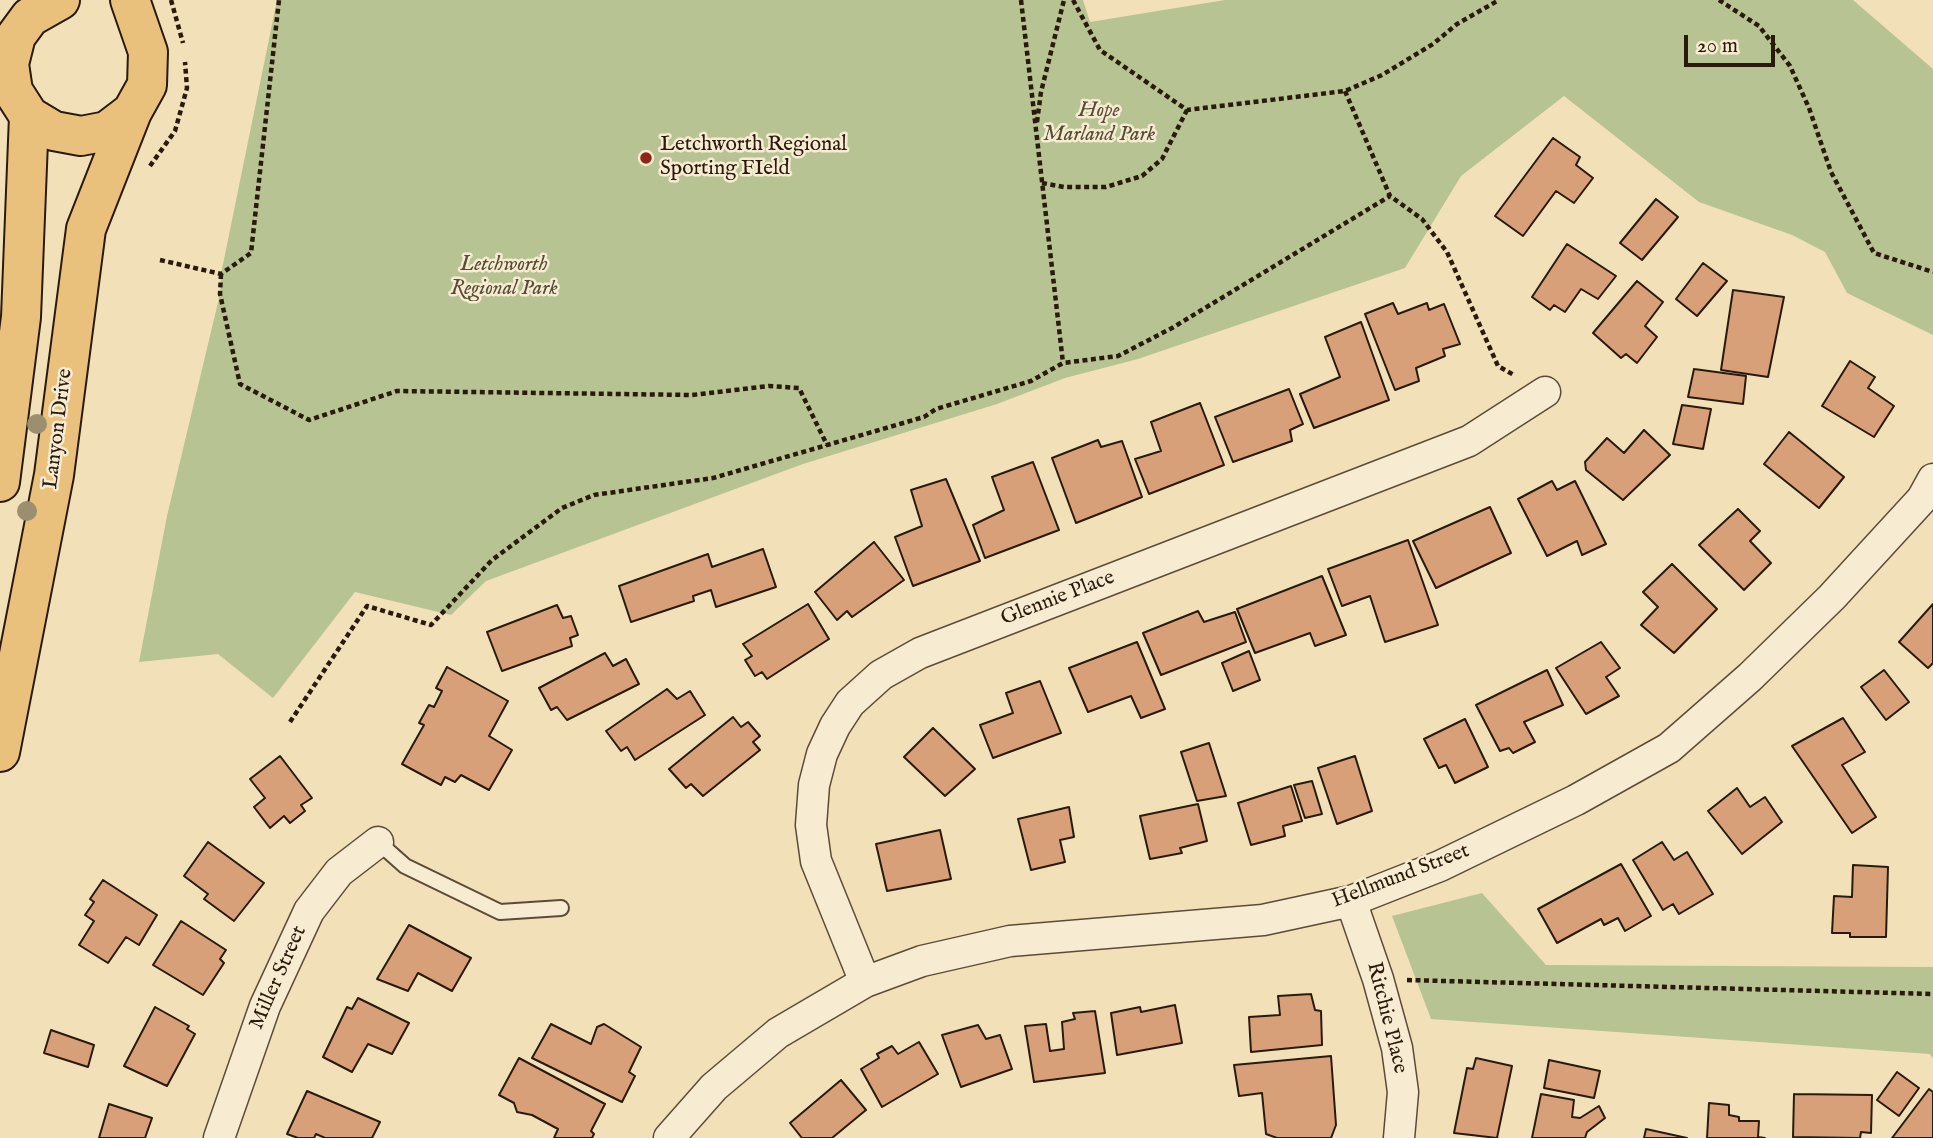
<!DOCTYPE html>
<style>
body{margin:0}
#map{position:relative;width:1933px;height:1138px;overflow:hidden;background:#f2e0b9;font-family:"IM FELL English",serif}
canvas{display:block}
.scale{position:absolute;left:1684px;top:35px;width:91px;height:32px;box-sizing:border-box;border:4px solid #2a1a0c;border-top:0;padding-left:9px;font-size:21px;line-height:24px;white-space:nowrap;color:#2a1a0c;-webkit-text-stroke:5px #f7ebd2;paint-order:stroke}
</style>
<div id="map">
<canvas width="1933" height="1138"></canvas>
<div class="scale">20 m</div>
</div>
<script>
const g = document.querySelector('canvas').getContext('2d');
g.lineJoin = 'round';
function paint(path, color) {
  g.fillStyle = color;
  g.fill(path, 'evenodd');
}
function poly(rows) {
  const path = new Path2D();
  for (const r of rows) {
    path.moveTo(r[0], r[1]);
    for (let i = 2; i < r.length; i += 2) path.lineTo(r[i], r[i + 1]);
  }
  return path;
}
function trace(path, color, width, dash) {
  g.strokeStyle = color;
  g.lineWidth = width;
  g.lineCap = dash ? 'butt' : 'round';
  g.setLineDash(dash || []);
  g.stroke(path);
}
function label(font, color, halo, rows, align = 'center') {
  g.font = font + ' "IM FELL English",serif';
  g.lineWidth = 5;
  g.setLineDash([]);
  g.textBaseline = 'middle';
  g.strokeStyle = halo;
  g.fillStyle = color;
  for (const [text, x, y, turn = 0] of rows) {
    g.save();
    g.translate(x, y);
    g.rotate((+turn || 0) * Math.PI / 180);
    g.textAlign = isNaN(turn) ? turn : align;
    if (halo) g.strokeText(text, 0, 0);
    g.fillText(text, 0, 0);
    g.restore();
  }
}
paint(poly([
 [277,0,1083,0,1090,22,1225,0,1853,0,1933,69,1933,335,1847,293,1825,252,1792,235,1699,202,1564,96,1461,176,1405,268,1138,359,1065,378,997,404,803,464,486,581,451,615,355,592,273,698,218,654,139,662,167,516,220,294,221,274],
 [1482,893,1546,965,1933,967,1933,1059,1930,1054,1431,1019,1392,916]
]), '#b7c392');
const building = poly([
 [1553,138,1580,157,1576,165,1593,178,1574,203,1556,191,1523,236,1495,216,1553,138],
 [1656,199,1678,217,1642,260,1620,243,1656,199],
 [1567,244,1616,276,1598,299,1581,289,1565,312,1554,305,1550,310,1532,297,1567,244],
 [1703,263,1727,281,1697,316,1676,299,1703,263],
 [1637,281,1663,302,1645,326,1657,337,1637,363,1626,354,1621,358,1593,333,1637,281],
 [1733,290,1784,297,1768,377,1721,370,1733,290],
 [1393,303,1398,314,1427,303,1429,310,1444,304,1460,344,1443,349,1445,356,1416,368,1419,381,1395,390,1365,314,1393,303],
 [1361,322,1389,400,1314,428,1300,394,1340,377,1325,337,1361,322],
 [1850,361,1875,377,1868,388,1894,406,1874,437,1822,406,1850,361],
 [1694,369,1746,376,1743,404,1688,397,1694,369],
 [1289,389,1303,424,1290,430,1292,441,1233,462,1215,417,1289,389],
 [1200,403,1224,465,1149,494,1135,459,1161,451,1151,422,1200,403],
 [1682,405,1711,409,1703,449,1673,444,1682,405],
 [1644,430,1670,455,1623,500,1586,470,1585,462,1607,438,1624,453,1644,430],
 [1789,432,1844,477,1819,508,1764,464,1789,432],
 [1098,440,1101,447,1122,441,1142,497,1076,523,1052,458,1098,440],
 [1033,462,1059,530,985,558,973,525,1004,510,992,477,1033,462],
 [946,479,980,561,913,586,895,537,922,526,911,490,946,479],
 [1552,481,1557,490,1575,481,1606,544,1582,555,1577,541,1547,556,1518,499,1552,481],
 [1490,507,1511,553,1436,588,1413,541,1490,507],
 [1738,509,1760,531,1750,541,1771,563,1744,590,1699,545,1738,509],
 [1408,540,1438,625,1385,642,1370,596,1342,606,1328,569,1408,540],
 [874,542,904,580,852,617,847,611,837,620,815,592,874,542],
 [763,549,776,587,716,607,711,590,693,596,694,601,631,622,619,586,708,554,712,567,763,549],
 [1672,564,1717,609,1674,653,1641,625,1658,607,1643,592,1672,564],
 [1322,576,1346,635,1315,646,1310,633,1255,653,1237,609,1322,576],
 [808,604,829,639,767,679,762,672,755,676,745,660,752,656,743,644,808,604],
 [1933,604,1933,663,1928,668,1899,642,1933,604],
 [557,605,563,618,571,616,578,635,570,638,572,646,502,671,487,632,557,605],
 [1198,611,1204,622,1235,612,1246,642,1161,675,1143,633,1198,611],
 [1137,642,1165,709,1141,718,1131,696,1088,712,1069,668,1137,642],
 [1601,642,1620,668,1606,677,1619,696,1586,714,1556,668,1601,642],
 [1249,651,1260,680,1233,691,1222,663,1249,651],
 [605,653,613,666,626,659,639,684,567,720,557,707,551,710,539,688,605,653],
 [447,667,508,701,489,736,512,750,489,790,461,775,455,782,445,777,441,785,402,764,424,725,419,723,429,705,434,707,442,691,436,688,447,667],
 [1547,670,1563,705,1524,722,1535,742,1513,753,1509,748,1500,751,1476,705,1547,670],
 [1884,670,1909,702,1886,720,1861,687,1884,670],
 [1040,681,1061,733,993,758,980,725,1013,713,1006,693,1040,681],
 [667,689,677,699,690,691,705,715,635,760,627,747,621,751,606,731,667,689],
 [733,717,741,727,748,722,760,736,753,742,760,750,703,796,691,784,686,788,669,769,733,717],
 [1843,718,1865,752,1842,765,1876,817,1852,833,1792,746,1843,718],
 [1465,719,1488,767,1455,783,1446,765,1439,768,1424,739,1465,719],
 [933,728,975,769,945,796,904,757,933,728],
 [1209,743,1226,796,1197,801,1181,752,1209,743],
 [280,756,312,798,301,805,305,811,290,823,284,816,270,828,254,807,265,798,250,779,280,756],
 [1355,756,1372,811,1337,824,1318,768,1355,756],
 [1312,781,1322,814,1305,818,1294,785,1312,781],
 [1291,786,1302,821,1283,826,1285,836,1251,845,1238,803,1291,786],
 [1737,788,1750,807,1765,797,1782,822,1742,854,1708,811,1737,788],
 [1198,804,1207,841,1180,848,1182,853,1150,859,1140,816,1198,804],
 [1069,807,1074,837,1060,840,1065,862,1031,870,1018,819,1069,807],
 [940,830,951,879,887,891,876,844,940,830],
 [208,842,264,883,234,921,204,899,208,894,184,876,208,842],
 [1662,842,1674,860,1687,852,1713,894,1679,914,1673,904,1663,910,1633,860,1662,842],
 [1621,864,1651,916,1625,931,1618,918,1604,925,1601,919,1557,943,1538,909,1621,864],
 [1853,865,1888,867,1886,937,1850,937,1850,933,1832,933,1834,896,1852,897,1853,865],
 [103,880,157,915,139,945,126,937,108,963,79,945,94,921,85,915,94,902,90,899,103,880],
 [181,921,226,950,220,959,224,963,203,995,153,965,181,921],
 [409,925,471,958,452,991,418,973,408,991,377,979,409,925],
 [1311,994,1315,1010,1321,1011,1322,1045,1251,1052,1249,1017,1280,1015,1278,996,1311,994],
 [358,998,409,1023,392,1054,368,1044,352,1072,323,1057,347,1007,352,1009,358,998],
 [1175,1005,1182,1043,1117,1055,1111,1013,1140,1007,1141,1012,1175,1005],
 [155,1007,189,1026,187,1029,195,1034,167,1086,124,1066,155,1007],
 [1095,1011,1105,1073,1034,1082,1025,1026,1046,1024,1050,1051,1064,1049,1062,1022,1075,1019,1073,1013,1095,1011],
 [551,1024,591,1044,597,1027,604,1024,641,1047,629,1072,635,1076,622,1102,532,1058,551,1024],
 [978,1025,986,1039,1000,1035,1012,1069,961,1087,942,1035,978,1025],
 [51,1030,94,1045,88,1067,44,1053,51,1030],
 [919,1042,938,1074,882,1107,861,1069,879,1058,877,1054,892,1046,898,1054,919,1042],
 [1331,1056,1336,1125,1331,1138,1277,1138,1266,1134,1262,1093,1239,1096,1234,1065,1331,1056],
 [519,1058,605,1104,591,1131,594,1134,592,1138,554,1138,558,1129,532,1115,517,1112,514,1103,499,1095,519,1058],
 [1476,1058,1512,1066,1497,1138,1454,1133,1467,1068,1473,1069,1476,1058],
 [1549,1060,1600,1071,1594,1098,1544,1088,1549,1060],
 [1897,1072,1919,1088,1899,1116,1877,1100,1897,1072],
 [841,1080,866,1110,832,1138,802,1138,790,1123,841,1080],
 [1929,1089,1933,1092,1933,1138,1892,1138,1929,1089],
 [307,1091,380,1122,372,1138,325,1138,316,1134,314,1138,298,1138,287,1134,307,1091],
 [1541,1094,1574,1100,1572,1117,1580,1118,1599,1106,1605,1118,1587,1132,1585,1138,1532,1138,1541,1094],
 [1794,1094,1872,1095,1871,1133,1861,1132,1860,1138,1793,1137,1794,1094],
 [1709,1103,1729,1105,1729,1115,1739,1117,1739,1121,1759,1121,1758,1137,1765,1138,1707,1138,1709,1103],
 [109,1104,152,1118,145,1138,99,1138,109,1104],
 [1646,1129,1687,1138,1644,1138,1646,1129]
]);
paint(building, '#d7a079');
trace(building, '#2a1a0c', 2);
const lane = poly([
 [378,842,405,866,500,912,561,908]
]);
const street = poly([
 [1351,901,1378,979,1397,1048,1403,1092,1399,1138],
 [865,982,816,861,811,825,814,785,822,754,835,726,850,703,881,675,920,653,1469,441,1545,392],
 [219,1138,265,1006,309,911,339,872,378,842],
 [669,1138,714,1087,778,1033,865,982,922,961,1010,941,1263,920,1351,901,1440,866,1576,800,1669,748,1750,677,1832,597,1922,499,1933,479]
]);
const primary = poly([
 [60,0,30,17,16,36,9,64,13,91,29,116,54,131,81,136,107,131,132,112,147,85,148,52,130,0],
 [0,482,21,317,29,116],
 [0,752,54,475,86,229,132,112]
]);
trace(lane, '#5c4c37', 18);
trace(street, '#5c4c37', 33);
trace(primary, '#2a1a0c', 42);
trace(poly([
 [171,0,183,43],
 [1021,0,1063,363],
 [1073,0,1100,50,1187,110,1345,91,1382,75,1433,44,1457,24,1499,0],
 [1719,0,1759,26,1790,66,1809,108,1831,172,1874,253,1933,272],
 [1345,91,1390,196,1422,219,1447,252,1498,366,1514,375],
 [1037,122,1041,92,1064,0],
 [150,166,175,131,187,88,185,62],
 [1042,183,1064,187,1106,187,1142,176,1162,159,1187,110],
 [160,260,221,274,251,253,279,0],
 [221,274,220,294,240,384,309,420,397,391,692,395,769,386,799,388,827,445],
 [290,722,367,606,431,625,492,560,562,508,594,495,713,478,924,417,936,409,1031,381,1063,363,1118,356,1172,328,1390,196],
 [1407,980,1933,994]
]), '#2a1a0c', 4.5, [5, 3.5]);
trace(lane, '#f7ebd2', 14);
trace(street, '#f7ebd2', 30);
trace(primary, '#e9c07c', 38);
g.fillStyle = '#9b8f70';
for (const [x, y] of [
 [37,424],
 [27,511]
]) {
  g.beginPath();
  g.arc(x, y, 10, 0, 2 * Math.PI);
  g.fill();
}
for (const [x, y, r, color] of [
 [646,158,7,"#8f2418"]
]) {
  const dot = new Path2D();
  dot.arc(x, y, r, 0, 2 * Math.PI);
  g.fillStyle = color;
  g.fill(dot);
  trace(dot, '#f7ebd2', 2.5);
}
label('italic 21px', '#544d34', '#f7ebd2', [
 ["Hope",1099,112],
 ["Marland Park",1099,136],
 ["Letchworth",504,266],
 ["Regional Park",504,290]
]);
label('21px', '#2a1a0c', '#f7ebd2', [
 ["Letchworth Regional",660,146],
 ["Sporting FIeld",660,170]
], 'left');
label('21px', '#2a1a0c', '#f7ebd2', [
 ["Lanyon Drive",59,429,-83],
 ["Glennie Place",1058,599,-21],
 ["Hellmund Street",1401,877,-21],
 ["Miller Street",279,978,-66],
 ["Ritchie Place",1386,1018,76]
]);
</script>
